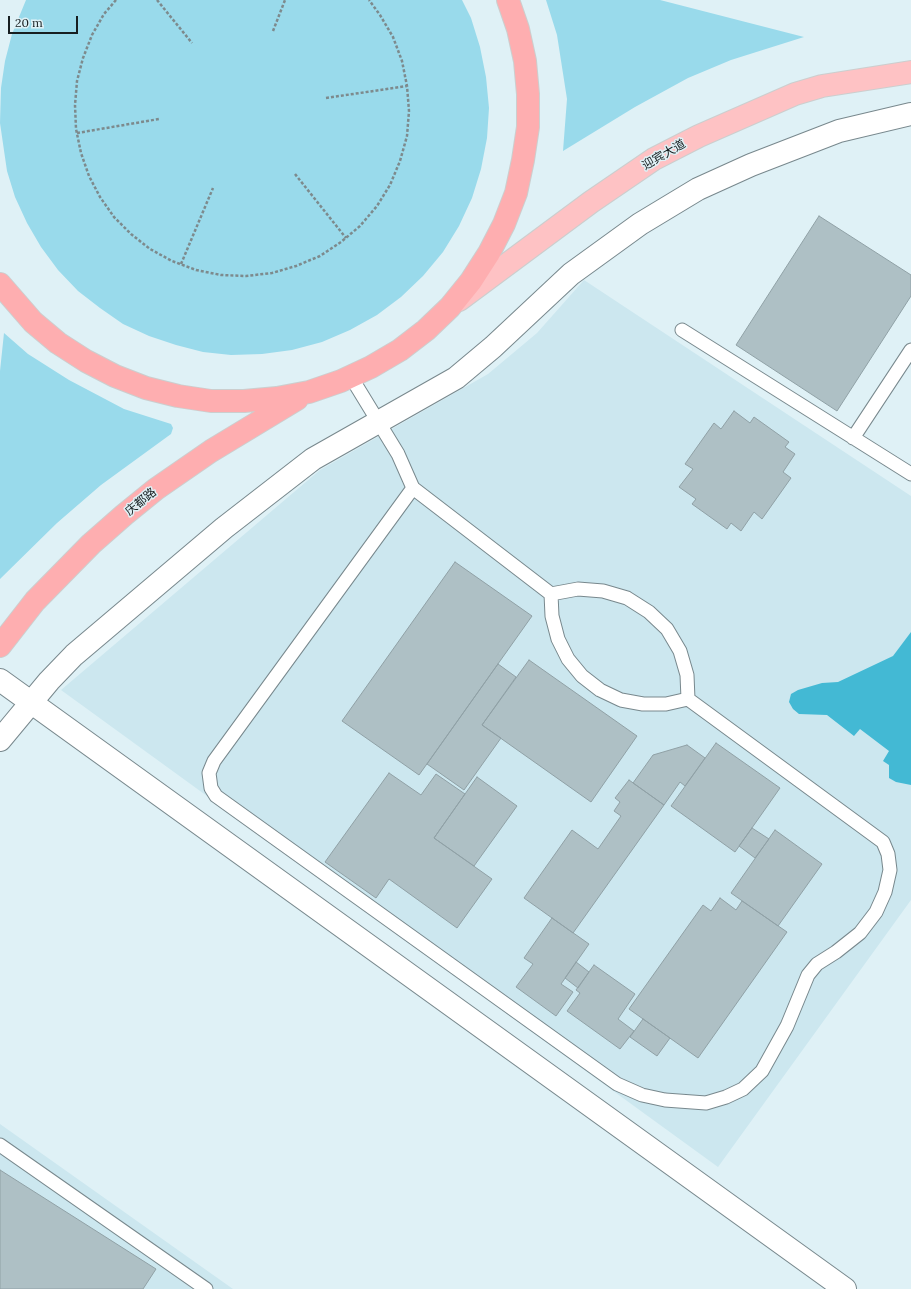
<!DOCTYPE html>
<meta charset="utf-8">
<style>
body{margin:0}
#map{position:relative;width:911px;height:1289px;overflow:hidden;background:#dff1f6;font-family:Lora,serif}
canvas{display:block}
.scale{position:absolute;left:8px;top:16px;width:70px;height:18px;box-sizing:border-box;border:2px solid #171e20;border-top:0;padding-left:5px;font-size:12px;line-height:14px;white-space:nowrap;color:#171e20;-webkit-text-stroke:3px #dff1f6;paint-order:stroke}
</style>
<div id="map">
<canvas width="911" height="1289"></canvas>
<div class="scale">20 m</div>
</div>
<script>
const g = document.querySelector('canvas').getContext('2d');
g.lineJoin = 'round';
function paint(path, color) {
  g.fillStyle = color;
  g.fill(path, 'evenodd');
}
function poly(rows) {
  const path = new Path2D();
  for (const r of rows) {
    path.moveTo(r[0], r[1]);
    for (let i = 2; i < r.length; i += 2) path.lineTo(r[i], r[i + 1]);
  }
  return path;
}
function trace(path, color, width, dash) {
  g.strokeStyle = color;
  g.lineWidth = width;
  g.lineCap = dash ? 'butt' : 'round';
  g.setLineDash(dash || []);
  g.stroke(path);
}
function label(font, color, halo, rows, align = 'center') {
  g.font = font + ' Lora,"Noto Sans SC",serif';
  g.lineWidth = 3;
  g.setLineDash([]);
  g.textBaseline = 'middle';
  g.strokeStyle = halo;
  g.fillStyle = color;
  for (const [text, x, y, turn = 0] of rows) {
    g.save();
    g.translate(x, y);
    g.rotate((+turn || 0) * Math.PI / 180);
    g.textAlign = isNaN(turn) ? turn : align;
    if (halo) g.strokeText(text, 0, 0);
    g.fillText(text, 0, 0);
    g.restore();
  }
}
paint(poly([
 [584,280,911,496,911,900,718,1167,61,690,320,470,488,374,537,333],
 [0,1124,233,1289,0,1289]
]), '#cce7ef');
paint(poly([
 [26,0,462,0,471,18,480,47,486,77,489,108,487,138,481,169,472,198,459,226,443,252,423,276,401,297,377,315,350,330,322,342,292,350,262,354,231,355,203,352,176,345,149,336,123,324,100,308,78,291,58,270,41,247,27,223,15,197,7,171,0,123,1,88,5,61,12,34],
 [546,0,660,0,804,37,731,60,688,78,635,107,563,151,567,99,557,35],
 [4,333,28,354,69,380,124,409,171,424,173,428,171,434,101,485,57,523,0,579,0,371]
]), '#99daeb');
paint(poly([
 [911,632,911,785,896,782,889,778,889,765,883,761,889,751,860,729,854,736,827,715,799,714,793,709,789,702,791,694,798,690,822,683,838,682,893,656]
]), '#43b9d4');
const building = poly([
 [819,216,911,275,911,296,837,411,736,345,819,216],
 [734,411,750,423,754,417,789,442,785,447,795,454,783,472,791,478,762,519,754,512,741,531,731,523,727,529,692,504,696,499,679,487,693,469,685,464,714,423,721,429,734,411],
 [455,562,532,616,419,775,342,721,455,562],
 [529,660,637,736,591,802,482,725,529,660],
 [498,664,516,677,482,725,501,738,464,790,427,764,498,664],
 [716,743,780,788,735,852,671,806,716,743],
 [687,745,705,758,685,786,680,782,664,805,633,783,653,755,687,745],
 [389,773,421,795,436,774,465,794,434,838,492,879,457,928,389,879,376,898,325,862,389,773],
 [477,777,517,806,474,866,434,838,477,777],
 [629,780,664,805,573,933,524,898,572,830,598,849,621,816,614,811,620,802,615,798,629,780],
 [752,828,769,839,755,858,739,846,752,828],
 [775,830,822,864,778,926,731,893,775,830],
 [720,898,736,910,742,901,787,932,698,1058,629,1009,703,905,711,911,720,898],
 [552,918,589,944,561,984,573,992,556,1016,516,987,533,964,524,958,552,918],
 [576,962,589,972,578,988,565,978,576,962],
 [594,965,635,994,618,1019,634,1031,620,1049,567,1011,580,993,576,990,594,965],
 [643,1019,670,1038,657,1056,630,1037,643,1019],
 [0,1170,156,1269,143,1289,0,1289,0,1170]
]);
paint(building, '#aec0c5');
trace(building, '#90a1a6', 1);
const service = poly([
 [682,330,911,474],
 [351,377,398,454,413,488,551,594,578,589,603,591,627,598,649,612,667,629,680,651,687,675,688,699],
 [853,438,911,350],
 [413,488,214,761,209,773,211,788,216,796,617,1084,642,1095,665,1100,706,1103,726,1097,743,1089,762,1071,787,1026,808,975,817,964,836,952,860,933,876,912,885,892,890,870,888,854,883,842,688,699,666,704,643,704,621,700,600,690,582,676,568,659,558,639,552,616,551,594],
 [0,1145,206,1289]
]);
const minor = poly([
 [0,740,49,681,74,655,224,528,313,459,456,378,493,347,571,274,640,224,698,189,751,165,839,131,911,114]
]);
const tertiary = poly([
 [0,680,845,1289]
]);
const primary = poly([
 [459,300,591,202,654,159,699,136,795,94,822,86,911,72]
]);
const trunk = poly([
 [0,284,33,322,58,343,86,361,115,376,146,388,178,396,211,401,244,401,277,398,309,392,341,381,371,367,400,350,426,330,450,307,471,281,489,253,504,224,516,193,523,160,528,127,528,94,525,61,518,29,508,0],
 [0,646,35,601,91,544,124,515,156,489,211,451,297,399]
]);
trace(service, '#78888d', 15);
trace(minor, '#78888d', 24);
trace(tertiary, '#78888d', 24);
trace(primary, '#cccece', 24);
trace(trunk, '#cccece', 24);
trace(poly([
 [116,0,104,14,92,35,83,58,77,81,75,105,76,129,81,153,89,176,100,197,114,217,131,234,150,249,172,261,196,270,221,275,246,276,272,273,296,266,320,256,341,242,360,226,377,206,390,185,400,161,407,136,409,111,407,86,402,61,393,37,380,15,369,0],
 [157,0,192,43],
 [273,31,285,0],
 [326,98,407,86],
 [77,133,159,119],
 [295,174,346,238],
 [181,264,213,188]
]), '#7d8a8d', 2.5, [3, 2]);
trace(service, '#fff', 13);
trace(minor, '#fff', 22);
trace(tertiary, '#fff', 22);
trace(primary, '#fec2c4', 22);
trace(trunk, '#feaeb0', 22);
label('12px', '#171e20', '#dff1f6', [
 ["迎宾大道",664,155,-30],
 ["庆都路",141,502,-39]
]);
</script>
